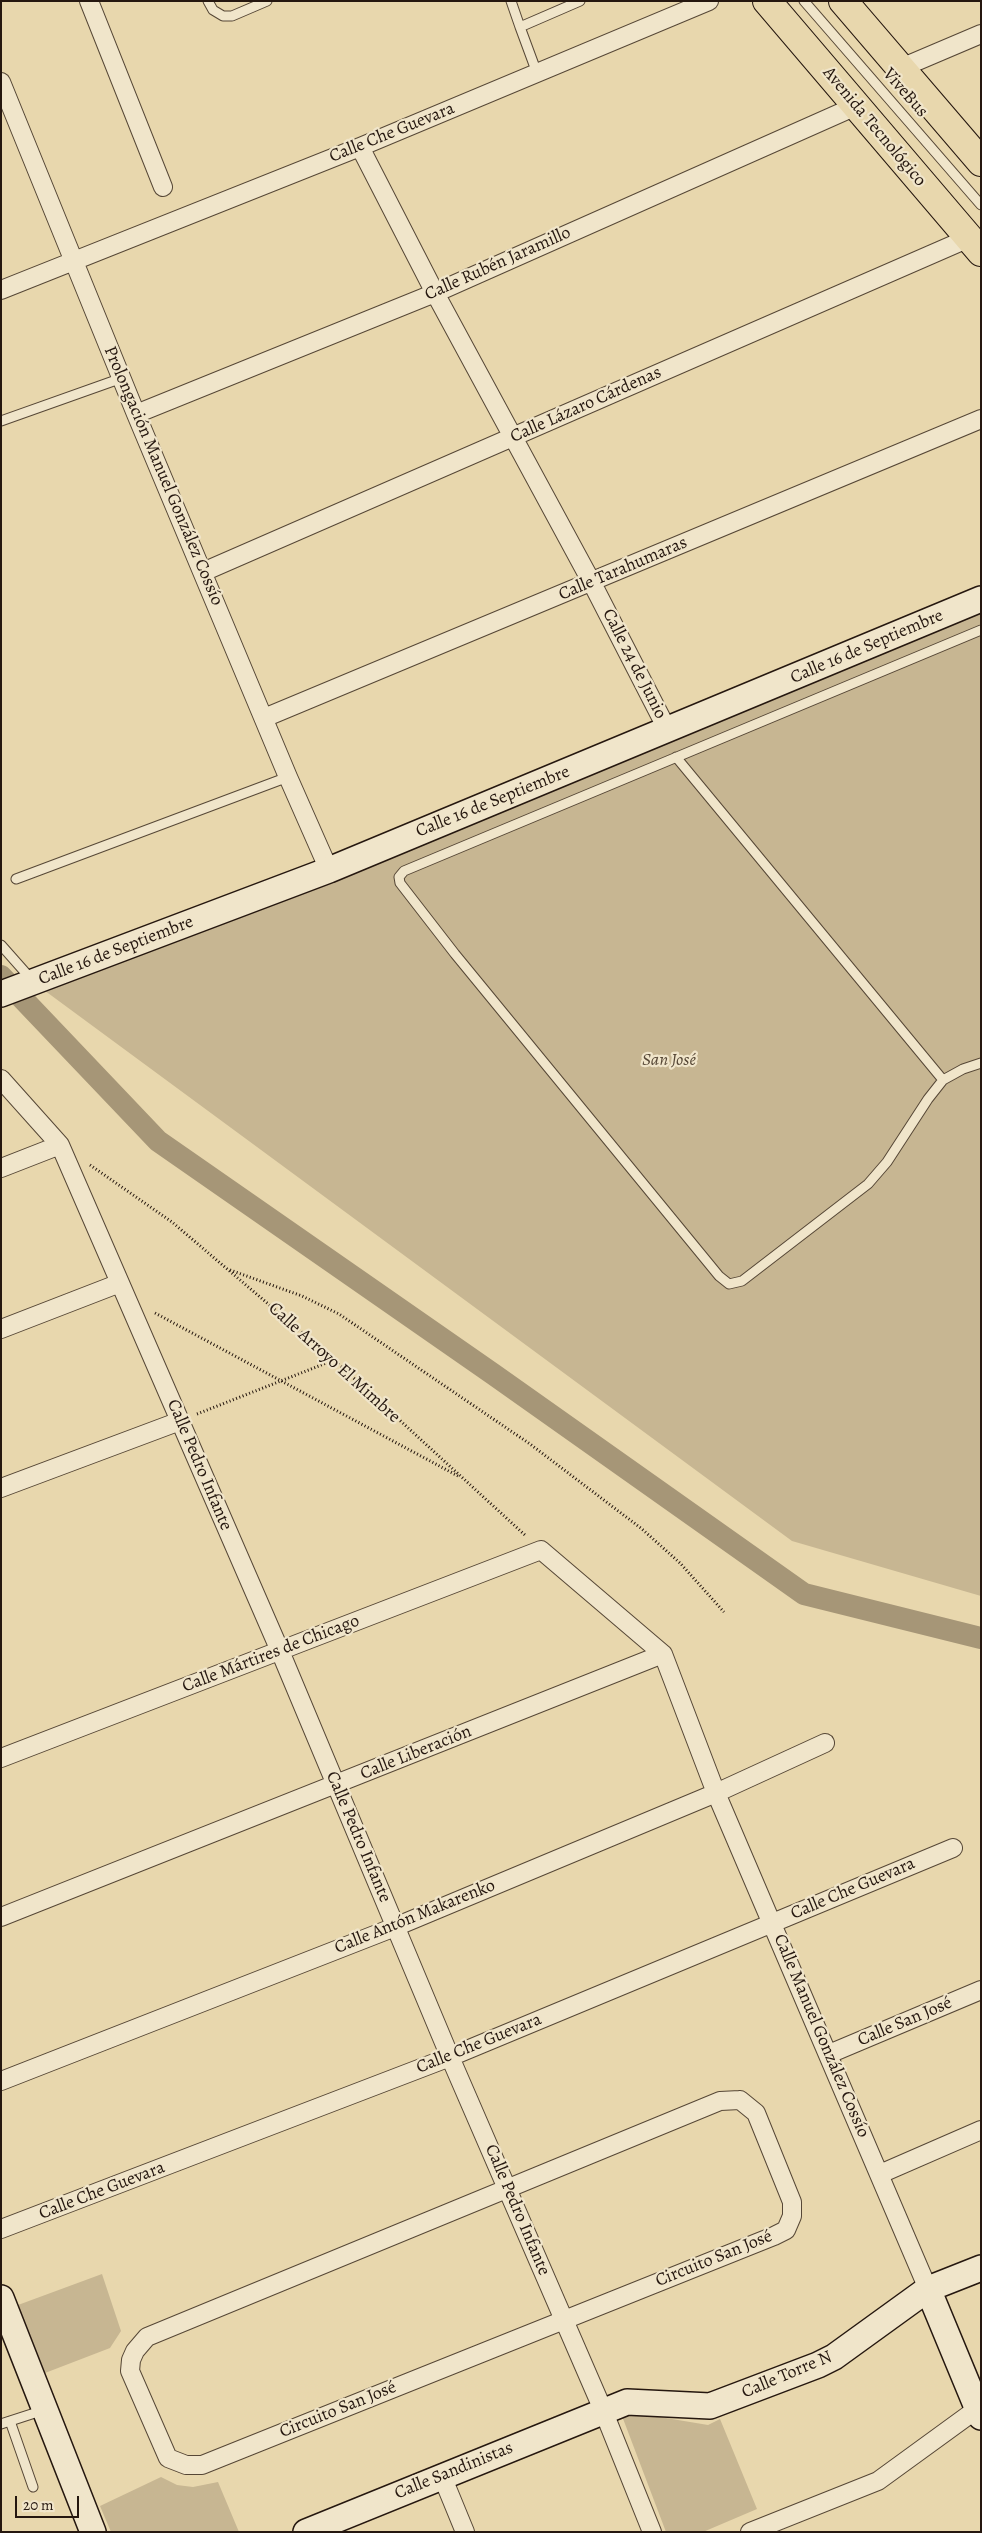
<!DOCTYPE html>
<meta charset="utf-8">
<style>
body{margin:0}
#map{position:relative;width:982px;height:2533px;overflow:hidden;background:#e8d7ad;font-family:Alegreya,serif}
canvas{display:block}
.frame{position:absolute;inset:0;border:2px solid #25170f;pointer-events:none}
.scale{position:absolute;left:15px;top:2496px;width:64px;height:22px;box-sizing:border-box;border:2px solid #25170f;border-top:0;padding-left:6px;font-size:15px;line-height:18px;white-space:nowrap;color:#25170f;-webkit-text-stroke:4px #f0e5ca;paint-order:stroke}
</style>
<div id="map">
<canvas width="982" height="2533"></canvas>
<div class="frame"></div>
<div class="scale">20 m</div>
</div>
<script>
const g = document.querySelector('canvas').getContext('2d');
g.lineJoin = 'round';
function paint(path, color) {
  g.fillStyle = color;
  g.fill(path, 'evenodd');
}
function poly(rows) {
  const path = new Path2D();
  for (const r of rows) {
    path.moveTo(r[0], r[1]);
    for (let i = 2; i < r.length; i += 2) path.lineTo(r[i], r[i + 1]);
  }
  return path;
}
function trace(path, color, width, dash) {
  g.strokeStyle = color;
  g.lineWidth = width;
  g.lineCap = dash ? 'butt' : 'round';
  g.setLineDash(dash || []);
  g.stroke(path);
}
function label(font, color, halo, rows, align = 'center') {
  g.font = font + ' Alegreya,serif';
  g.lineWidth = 4.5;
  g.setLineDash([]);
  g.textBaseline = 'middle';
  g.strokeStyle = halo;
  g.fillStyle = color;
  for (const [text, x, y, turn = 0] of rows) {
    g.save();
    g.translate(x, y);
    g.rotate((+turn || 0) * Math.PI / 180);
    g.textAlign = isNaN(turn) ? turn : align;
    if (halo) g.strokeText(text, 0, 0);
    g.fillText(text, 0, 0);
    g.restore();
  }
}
paint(poly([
 [981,597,981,1596,792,1541,33,982],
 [102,2274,121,2331,110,2348,45,2373,18,2305],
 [630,2412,708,2425,720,2419,757,2509,703,2532,666,2532,622,2416],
 [161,2477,177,2485,193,2487,218,2482,239,2532,111,2532,100,2506]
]), '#c7b692');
trace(poly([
 [1,976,158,1141,493,1374,804,1594,981,1638]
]), '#a69677', 22);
const lane = poly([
 [208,1,213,10,223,16,232,16,267,1],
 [511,1,520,27,580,1],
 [804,1,981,205],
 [520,27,537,73],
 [1,421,122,378],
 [981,630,404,871,399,877,400,883,455,954,719,1276,729,1284,742,1281,868,1184,887,1162,928,1099,943,1080,963,1069,981,1063],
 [676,757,943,1080],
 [16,879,288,777],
 [1,945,32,980],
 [10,2421,33,2487],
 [1,2424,44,2410]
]);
const street = poly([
 [89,1,163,187],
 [901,68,981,34],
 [1,82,136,414,288,777,329,870],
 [360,147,435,293,592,583,668,731],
 [1,290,360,147,709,1],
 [136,414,435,293,856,106],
 [203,572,969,238],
 [264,718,981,419],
 [1,1079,60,1145,280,1651,450,2057,603,2410,652,2532],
 [1,1168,60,1145],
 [1,1329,120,1283],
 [1,1488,180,1421],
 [1,1758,541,1550,663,1654,716,1793,928,2289],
 [1,1917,663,1654],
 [829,2054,981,1990],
 [1,2081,395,1927,716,1793,825,1743],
 [740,2100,756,2113,792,2202,792,2216,786,2230,774,2236,202,2465,186,2465,168,2458,130,2371,131,2360,135,2351,147,2337,720,2101,740,2100],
 [880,2174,981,2130],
 [1,2229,450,2057,953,1848],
 [442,2476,465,2532],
 [750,2532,878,2481,981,2406]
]);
const secondary = poly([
 [1,994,329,870,981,599],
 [928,2289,981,2417],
 [1,2298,93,2532],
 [306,2532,627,2402,710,2406,818,2365,834,2357,928,2289,981,2268]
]);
const primary = poly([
 [767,1,981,252],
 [843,1,981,162]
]);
trace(lane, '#564736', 11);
trace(street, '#564736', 20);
trace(secondary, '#25170f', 28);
trace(primary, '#25170f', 30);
trace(poly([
 [90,1165,172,1222,334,1360,526,1536],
 [230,1270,302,1296,339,1314,530,1444,642,1529,680,1563,724,1612],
 [155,1313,458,1476],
 [197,1414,334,1360]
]), '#25170f', 3, [1, 2.5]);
trace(lane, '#f0e5ca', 9);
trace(street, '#f0e5ca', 18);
trace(secondary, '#f0e5ca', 25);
trace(primary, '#e8d7ad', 28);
label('18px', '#25170f', '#f0e5ca', [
 ["ViveBus",905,93,49],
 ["Avenida Tecnológico",874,127,50],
 ["Calle Che Guevara",392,133,-22],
 ["Calle Rubén Jaramillo",498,264,-24],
 ["Calle Lázaro Cárdenas",586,405,-24],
 ["Prolongación Manuel González Cossío",163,476,67],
 ["Calle Tarahumaras",623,569,-23],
 ["Calle 16 de Septiembre",867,647,-23],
 ["Calle 24 de Junio",634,664,63],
 ["Calle 16 de Septiembre",493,802,-22],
 ["Calle 16 de Septiembre",116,951,-21],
 ["Calle Arroyo El Mimbre",334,1363,42],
 ["Calle Pedro Infante",199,1465,67],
 ["Calle Mártires de Chicago",271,1654,-21],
 ["Calle Liberación",416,1753,-22],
 ["Calle Pedro Infante",358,1837,67],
 ["Calle Che Guevara",853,1889,-23],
 ["Calle Antón Makarenko",415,1917,-22],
 ["Calle San José",905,2022,-23],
 ["Calle Manuel González Cossío",821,2036,67],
 ["Calle Che Guevara",479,2044,-22],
 ["Calle Che Guevara",102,2191,-21],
 ["Calle Pedro Infante",517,2210,67],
 ["Circuito San José",714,2259,-22],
 ["Calle Torre N",787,2375,-23],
 ["Circuito San José",338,2410,-22],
 ["Calle Sandinistas",454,2471,-22]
]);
label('italic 18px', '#564736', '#f0e5ca', [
 ["San José",669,1061]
]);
</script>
